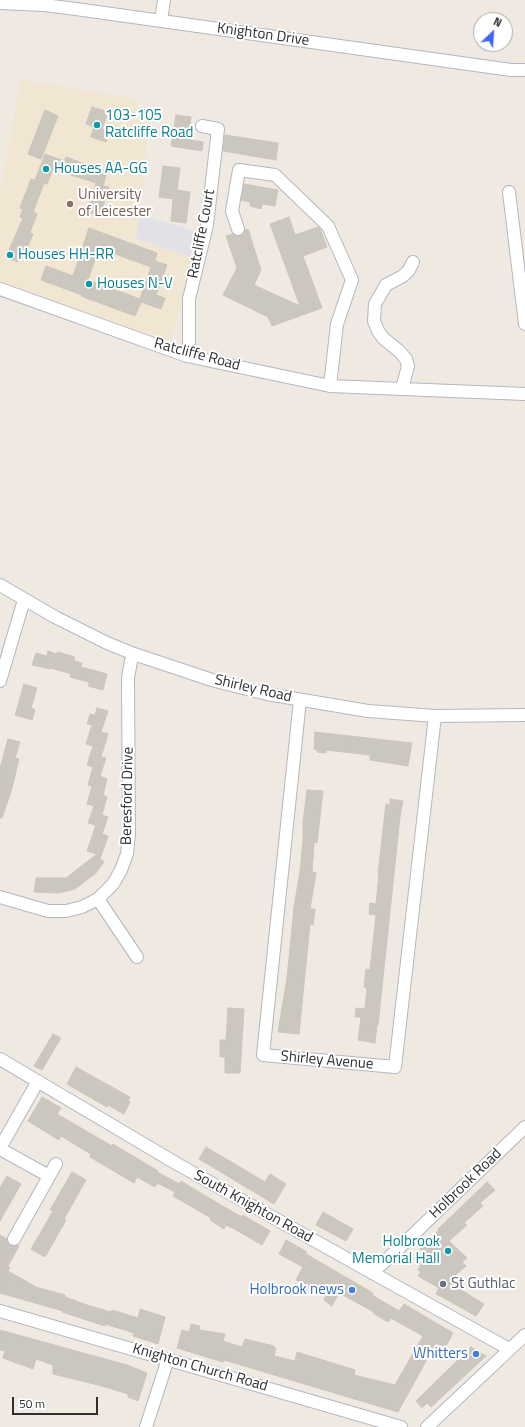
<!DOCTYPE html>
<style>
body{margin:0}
#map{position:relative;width:525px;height:1427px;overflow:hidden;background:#efe9e1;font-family:"Titillium Web",sans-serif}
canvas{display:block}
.north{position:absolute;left:473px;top:12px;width:40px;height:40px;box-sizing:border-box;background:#fff;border:1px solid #ababab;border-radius:50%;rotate:25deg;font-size:11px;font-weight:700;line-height:16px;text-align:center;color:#2e2e2e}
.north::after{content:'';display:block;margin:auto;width:14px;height:18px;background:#4264fb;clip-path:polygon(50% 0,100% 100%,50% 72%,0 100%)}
.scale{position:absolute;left:12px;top:1397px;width:86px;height:18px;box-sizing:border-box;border:2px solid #2e2e2e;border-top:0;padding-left:5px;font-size:12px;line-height:14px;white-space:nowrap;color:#2e2e2e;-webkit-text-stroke:3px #fff;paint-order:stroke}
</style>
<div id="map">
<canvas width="525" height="1427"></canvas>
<div class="north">N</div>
<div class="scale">50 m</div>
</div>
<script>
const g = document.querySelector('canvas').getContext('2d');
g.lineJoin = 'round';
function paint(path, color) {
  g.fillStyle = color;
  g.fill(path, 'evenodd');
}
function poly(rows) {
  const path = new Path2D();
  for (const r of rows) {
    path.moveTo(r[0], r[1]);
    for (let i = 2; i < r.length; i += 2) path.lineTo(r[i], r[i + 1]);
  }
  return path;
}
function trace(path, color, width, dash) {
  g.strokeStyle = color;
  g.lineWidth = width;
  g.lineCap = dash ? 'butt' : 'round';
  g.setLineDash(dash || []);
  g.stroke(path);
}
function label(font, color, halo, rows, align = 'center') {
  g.font = font + ' "Titillium Web",sans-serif';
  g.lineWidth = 4;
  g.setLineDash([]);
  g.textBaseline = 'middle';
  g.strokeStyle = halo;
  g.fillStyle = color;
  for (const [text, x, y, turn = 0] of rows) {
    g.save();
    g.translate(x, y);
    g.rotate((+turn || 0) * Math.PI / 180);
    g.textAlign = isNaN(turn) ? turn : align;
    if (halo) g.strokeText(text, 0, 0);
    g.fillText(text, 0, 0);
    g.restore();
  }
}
paint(poly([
 [139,214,194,231,190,257,136,239]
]), '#e3e1e8');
paint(poly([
 [21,80,138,99,137,112,150,115,136,239,190,257,193,263,171,341,26,292,0,281,0,193]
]), '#f0e6d1');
const building = poly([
 [92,107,108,112,102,129,110,131,106,142,91,137,94,127,86,124,92,107],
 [45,110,58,116,41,159,28,154,45,110],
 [176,115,191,117,189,131,191,131,190,140,203,142,202,151,171,146,176,115],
 [225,135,278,143,276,160,223,151,225,135],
 [45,154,64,161,66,157,107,172,103,186,109,187,100,216,87,212,96,183,53,169,47,184,44,183,33,212,37,214,30,232,33,234,27,248,24,247,18,262,6,257,23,218,20,217,23,209,20,208,31,179,35,180,45,154],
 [163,166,180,168,177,190,190,192,186,223,171,221,173,199,159,197,163,166],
 [244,184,278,190,275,206,262,204,261,209,250,206,250,202,241,200,244,184],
 [289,217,295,235,318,227,320,229,327,247,303,256,322,308,272,326,268,317,223,295,237,268,226,236,233,234,236,236,240,236,244,234,245,230,248,229,261,270,254,285,300,306,270,224,289,217],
 [89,228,157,253,155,261,167,265,156,295,165,298,161,309,141,302,135,316,81,296,82,295,41,280,46,266,73,276,89,228],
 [99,248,151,267,140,299,88,280,99,248],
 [48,651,57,654,58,652,75,657,74,661,82,663,81,667,107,674,103,690,88,686,89,682,70,677,71,674,51,668,50,669,32,665,36,653,47,656,48,651],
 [24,684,37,688,31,708,35,710,32,720,15,715,24,684],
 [97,708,108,711,101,732,108,734,101,757,106,758,100,776,107,779,103,795,107,797,102,815,108,817,102,834,108,836,100,859,104,862,96,873,75,889,59,893,34,892,36,878,66,878,97,854,87,851,96,825,88,823,94,806,87,804,92,786,88,785,93,767,87,765,93,746,86,744,92,725,87,724,90,714,95,715,97,708],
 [315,732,412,743,408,766,370,760,370,755,326,750,326,753,317,752,317,750,314,749,315,732],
 [8,739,20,742,15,758,19,759,11,792,2,818,0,818,0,768,8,739],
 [307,790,323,791,317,843,314,842,312,872,316,873,310,909,315,909,313,925,310,924,299,1034,278,1032,287,978,294,907,300,871,303,841,303,822,307,790],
 [390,799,403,801,400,817,378,1025,377,1025,375,1043,358,1040,361,1017,355,1017,356,1008,365,1009,367,988,364,987,366,969,370,970,376,915,369,914,370,903,376,904,379,874,378,874,384,820,386,804,390,805,390,799],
 [228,1008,244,1009,240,1073,225,1073,225,1057,220,1057,220,1040,226,1040,228,1008],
 [53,1034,61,1038,42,1070,34,1066,53,1034],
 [76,1067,130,1097,128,1101,130,1102,124,1114,108,1105,107,1107,67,1084,76,1067],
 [42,1097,61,1108,57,1114,112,1146,113,1144,158,1171,157,1172,180,1184,181,1181,214,1201,242,1217,243,1215,270,1231,262,1245,231,1227,231,1228,226,1225,224,1229,210,1220,211,1218,173,1196,175,1192,157,1183,155,1187,137,1177,134,1183,90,1157,91,1154,84,1150,61,1136,59,1140,28,1121,42,1097],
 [206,1147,265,1182,270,1174,286,1184,274,1204,199,1159,206,1147],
 [72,1172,86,1180,64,1219,66,1220,45,1257,31,1249,53,1211,50,1210,72,1172],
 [7,1176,21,1184,0,1221,0,1188,7,1176],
 [487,1182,495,1190,480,1203,483,1206,464,1223,467,1225,449,1241,467,1258,462,1262,466,1266,452,1278,456,1280,453,1285,484,1304,476,1316,444,1298,436,1294,439,1288,418,1276,421,1272,418,1270,426,1255,420,1249,439,1230,438,1229,487,1182],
 [323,1212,353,1229,346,1241,316,1225,323,1212],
 [0,1235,7,1239,7,1242,10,1245,19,1246,8,1266,10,1268,8,1271,36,1287,65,1295,65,1297,87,1305,111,1312,112,1310,138,1318,140,1309,165,1317,158,1344,133,1336,134,1333,105,1324,105,1326,62,1312,63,1311,0,1293,0,1235],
 [286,1240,307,1252,306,1254,373,1293,372,1295,399,1311,404,1304,453,1333,445,1348,436,1343,398,1412,224,1360,223,1362,177,1348,182,1330,189,1332,191,1324,200,1326,199,1330,225,1334,223,1341,242,1347,245,1339,274,1346,274,1348,276,1348,274,1356,295,1361,297,1352,355,1370,354,1375,395,1385,423,1336,391,1318,388,1322,373,1313,374,1312,339,1293,332,1306,324,1300,326,1296,296,1280,303,1267,279,1254,286,1240],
 [0,1330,127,1365,147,1373,138,1401,128,1397,128,1394,102,1386,53,1374,53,1365,36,1359,33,1369,3,1358,5,1351,0,1350,0,1330],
 [471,1347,486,1356,431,1407,427,1403,422,1408,416,1401,471,1347]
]);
paint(building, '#cbc7bf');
trace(building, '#cbc5ba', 1);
const minor = poly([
 [0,3,44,5,76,9,511,70,525,70],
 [161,21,164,0],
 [509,192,525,324],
 [238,229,232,211,239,170,275,175,328,226,352,280,337,324,330,386],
 [0,289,187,356,330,386,525,394],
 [187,356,189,345,189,299,207,225,218,129,202,126],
 [402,389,408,366,406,359,399,351,383,338,378,331,374,321,375,304,386,285,403,276,409,270,413,262],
 [0,585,55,617,107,643,134,654,215,681,267,694,368,711,435,716,525,715],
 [0,681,24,600],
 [300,700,263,1055,395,1067,435,716],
 [0,897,48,911,66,911,82,907,98,899,113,884,121,870,127,854,129,835,128,678,131,661,134,654],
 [98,899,137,957],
 [0,1059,179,1165,509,1349],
 [0,1148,38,1081],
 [0,1149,49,1176],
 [14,1239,56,1164],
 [372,1273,394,1253,525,1127],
 [0,1311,401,1427],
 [146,1427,168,1359],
 [427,1427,525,1335]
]);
trace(minor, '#b4b7c1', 14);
trace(minor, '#fff', 12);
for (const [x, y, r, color] of [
 [97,125,4,"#0f9aa8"],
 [46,169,4,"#0f9aa8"],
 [70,204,4,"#8d6e63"],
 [10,255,4,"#0f9aa8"],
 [89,284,4,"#0f9aa8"],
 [448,1251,4,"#0f9aa8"],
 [443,1284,4,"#6b7280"],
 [352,1290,4,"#3f7fe0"],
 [476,1354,4,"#3f7fe0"]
]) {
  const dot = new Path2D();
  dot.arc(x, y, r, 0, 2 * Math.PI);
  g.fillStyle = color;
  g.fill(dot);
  trace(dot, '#fff', 1.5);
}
label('15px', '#2e2e2e', '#fff', [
 ["Knighton Drive",263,35,8],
 ["Ratcliffe Court",202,234,-79],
 ["Ratcliffe Road",197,355,15],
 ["Shirley Road",253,689,13],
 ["Beresford Drive",128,796,-89],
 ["Shirley Avenue",327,1061,5],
 ["Holbrook Road",466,1184,-44],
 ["South Knighton Road",253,1207,29],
 ["Knighton Church Road",200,1368,16]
]);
label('15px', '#0d838f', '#fff', [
 ["103-105",105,116],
 ["Ratcliffe Road",105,133],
 ["Houses AA-GG",54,169],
 ["Houses HH-RR",18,255],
 ["Houses N-V",97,284],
 ["Holbrook",440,1242,"right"],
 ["Memorial Hall",440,1259,"right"]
], 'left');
label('15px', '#785e54', '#fff', [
 ["University",78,195],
 ["of Leicester",78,212]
], 'left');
label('15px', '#5b616d', '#fff', [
 ["St Guthlac",451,1284]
], 'left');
label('15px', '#366cbe', '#fff', [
 ["Holbrook news",344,1290],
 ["Whitters",468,1354]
], 'right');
</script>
